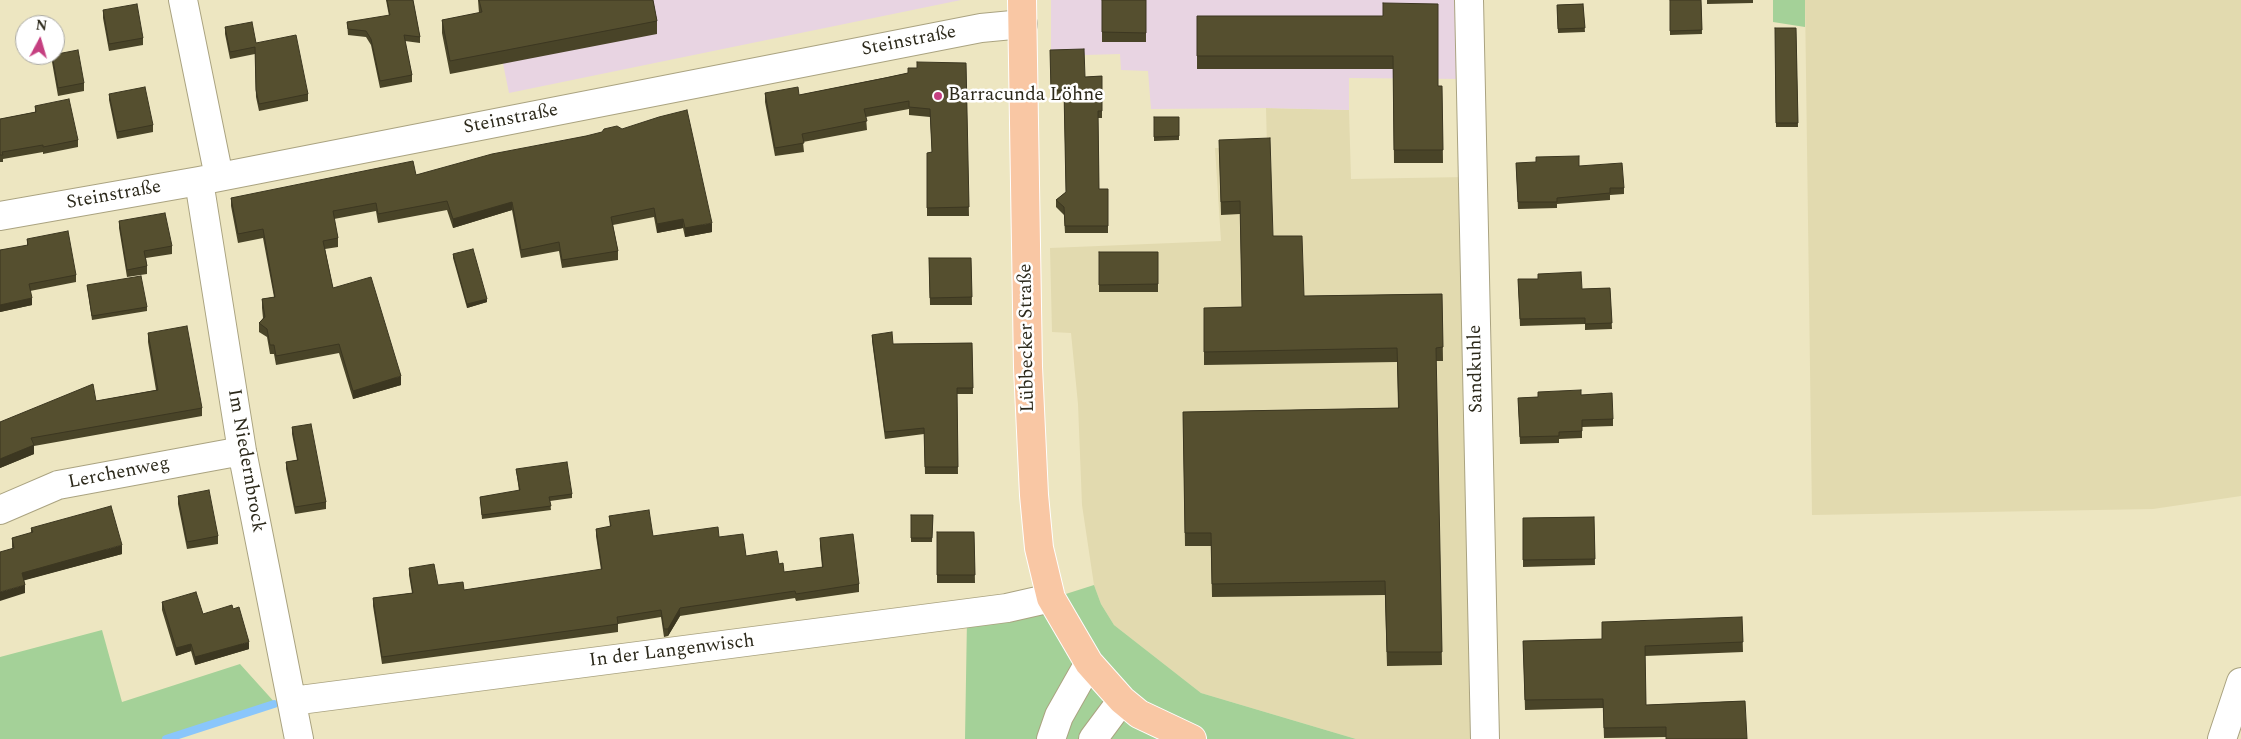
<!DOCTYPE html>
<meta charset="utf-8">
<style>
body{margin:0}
#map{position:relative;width:2241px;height:739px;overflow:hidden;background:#ede6c1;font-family:Spectral,serif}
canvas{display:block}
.north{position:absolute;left:15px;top:15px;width:50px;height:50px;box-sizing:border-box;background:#fff;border:1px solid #aaa9a3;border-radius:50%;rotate:6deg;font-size:14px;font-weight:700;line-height:20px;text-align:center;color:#2b281a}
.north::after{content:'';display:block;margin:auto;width:18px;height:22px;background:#c53f80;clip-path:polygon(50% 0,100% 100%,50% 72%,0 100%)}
</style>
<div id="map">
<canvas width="2241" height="739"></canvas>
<div class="north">N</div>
</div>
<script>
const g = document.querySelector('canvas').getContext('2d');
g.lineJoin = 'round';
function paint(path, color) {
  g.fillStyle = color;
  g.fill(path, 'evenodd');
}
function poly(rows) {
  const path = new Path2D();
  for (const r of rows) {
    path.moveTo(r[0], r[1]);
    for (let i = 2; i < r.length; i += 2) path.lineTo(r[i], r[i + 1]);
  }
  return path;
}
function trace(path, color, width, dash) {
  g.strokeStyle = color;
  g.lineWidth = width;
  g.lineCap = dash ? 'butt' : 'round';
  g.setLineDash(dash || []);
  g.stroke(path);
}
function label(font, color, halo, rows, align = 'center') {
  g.font = font + ' Spectral,serif';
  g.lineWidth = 5;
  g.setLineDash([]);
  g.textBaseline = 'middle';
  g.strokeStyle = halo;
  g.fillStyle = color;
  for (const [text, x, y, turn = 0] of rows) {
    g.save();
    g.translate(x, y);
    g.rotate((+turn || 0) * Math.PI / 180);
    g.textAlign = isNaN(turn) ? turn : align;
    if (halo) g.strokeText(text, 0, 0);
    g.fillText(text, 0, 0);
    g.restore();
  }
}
paint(poly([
 [1805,0,2241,0,2241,496,2153,509,1812,515],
 [1266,108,1349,110,1351,179,1466,177,1482,739,1356,739,1201,693,1114,625,1101,604,1094,585,1082,505,1078,404,1071,333,1052,332,1050,248,1221,241,1215,148,1267,147]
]), '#e2daaf');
paint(poly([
 [490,0,961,0,509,93],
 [1051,0,1463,0,1464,79,1349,78,1349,110,1266,108,1151,109,1148,71,1121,70,1120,54,1051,56]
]), '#e8d4e2');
paint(poly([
 [1773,0,1805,0,1805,27,1773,22],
 [1094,585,1101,604,1114,625,1201,693,1356,739,965,739,967,619,1003,614],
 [102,630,122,702,240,664,277,705,172,739,0,739,0,657]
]), '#a4d198');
trace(poly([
 [166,739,274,704]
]), '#8ac6fb', 8);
const minor = poly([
 [183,0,219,177],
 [1469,0,1485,739],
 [199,181,242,451,299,739],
 [0,216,199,181,981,28,1023,24],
 [0,510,58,485,242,451],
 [292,701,1007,608,1051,598],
 [1051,739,1059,716,1089,663],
 [1093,739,1122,700],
 [2222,739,2241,682]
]);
const major = poly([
 [1022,0,1028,367,1034,495,1039,548,1051,598,1089,663,1122,700,1139,714,1192,739]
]);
trace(minor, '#aaa380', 30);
trace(major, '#fff', 30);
trace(minor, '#fff', 28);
trace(major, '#f9c7a4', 28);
paint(poly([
 [386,0,413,0,420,37,420,43,405,41,412,75,412,82,380,88,371,45,366,37,348,35,347,22,389,16],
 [478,0,653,0,657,21,657,34,450,74,442,33,442,20,479,13],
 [1102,0,1146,0,1146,42,1102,42],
 [1670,0,1701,0,1702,34,1670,35],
 [1707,0,1753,0,1753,3,1707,4],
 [1583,4,1585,32,1558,33,1557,5],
 [103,10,143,38,143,45,109,51,103,18],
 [1197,16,1383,16,1438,86,1442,86,1443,163,1394,163,1393,69,1197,69],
 [225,27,256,43,308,94,308,101,259,111,256,97,255,54,230,59,225,34],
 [1775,28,1796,28,1798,127,1776,127],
 [1050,50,1085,77,1102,76,1102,118,1098,118,1099,189,1108,189,1108,233,1065,233,1064,215,1056,207,1056,200,1066,192,1064,98,1051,98],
 [52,55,84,83,84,91,58,96,52,62],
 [966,63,969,216,927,216,927,153,932,152,930,117,909,115,909,109,866,117,867,130,803,142,804,152,775,156,765,102,765,93,799,95,908,73,917,68],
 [109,94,153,125,153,132,117,139,109,100],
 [35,106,78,140,78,147,43,154,43,152,3,159,3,162,0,162,0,119,35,112],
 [1154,117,1179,117,1179,140,1154,141],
 [586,136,712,232,685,237,683,228,657,233,654,217,613,225,618,251,618,260,562,268,559,251,521,258,512,210,453,228,447,210,378,223,376,211,334,219,338,238,338,247,325,249,333,288,401,385,353,399,339,353,276,365,274,354,270,354,267,337,259,332,259,323,263,318,262,308,262,299,274,297,263,238,238,243,231,206,231,198,416,175],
 [1219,140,1273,236,1304,296,1442,294,1443,361,1436,361,1442,665,1387,666,1385,595,1212,597,1211,546,1185,546,1183,412,1398,408,1397,362,1204,365,1204,308,1242,307,1240,214,1221,215],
 [1516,163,1579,166,1624,188,1624,194,1610,195,1610,200,1557,204,1557,208,1518,209],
 [119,221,172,246,172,254,146,258,147,266,147,274,127,277,119,228],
 [27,239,76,275,76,282,30,291,32,305,0,312,0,250,27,246],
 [1099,252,1158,252,1158,292,1099,292],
 [453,254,487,302,467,308,453,258],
 [929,258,971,258,972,305,930,305],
 [1518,279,1582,289,1610,288,1612,329,1585,330,1585,324,1520,326],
 [87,285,147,307,147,311,92,320],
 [148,333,202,408,202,416,34,446,34,454,0,468,0,422,96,401,156,390,148,342],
 [872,335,893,344,972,343,973,394,957,394,958,474,925,474,924,434,885,439,872,341],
 [1581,395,1613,419,1613,426,1582,427,1582,438,1559,439,1559,443,1520,444,1518,398],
 [292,427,326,502,326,509,295,514,286,469,286,462,297,460,292,434],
 [516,469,572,494,572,498,550,501,551,510,482,519,480,497,519,491],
 [178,496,218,536,218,544,187,549,178,504],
 [911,515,933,515,932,542,911,542],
 [609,516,653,536,719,537,746,556,779,564,784,572,822,567,820,546,820,538,859,584,859,592,796,601,795,598,680,616,668,636,664,637,661,617,618,624,618,632,382,664,373,606,373,598,412,593,409,575,409,568,438,585,464,590,601,570,596,536,596,529,610,527],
 [1594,517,1595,565,1523,567,1523,518],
 [31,528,122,554,24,580,25,593,12,547,12,538,31,533],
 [937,532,974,532,975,583,937,583],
 [162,602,203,614,249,649,195,665,191,651,176,656,162,610],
 [1742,617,1743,652,1645,656,1646,705,1745,701,1666,737,1604,738,1603,708,1525,710,1523,641,1602,639]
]), '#494428');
paint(poly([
 [512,202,512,210,453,228,453,219],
 [683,219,683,228,657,233,657,224],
 [712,223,712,232,685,237,685,228],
 [32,298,32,305,0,312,0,305],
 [487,299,487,302,467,308,467,304],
 [401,376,401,385,353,399,353,391],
 [34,445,34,454,0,468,0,459],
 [122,545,122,554,22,581,22,573],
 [25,585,25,593,0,601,0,592],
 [680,608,680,616,668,636,668,629],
 [249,642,249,649,195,665,195,657],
 [191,644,191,651,176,656,176,648]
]), '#3c3721');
const building = poly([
 [387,0,413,0,420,37,404,35,412,75,380,81,371,39,366,31,348,29,347,22,390,15,387,0],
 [479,0,653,0,657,21,450,61,442,20,482,12,479,0],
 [1102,0,1146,0,1146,33,1102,32,1102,0],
 [1670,0,1701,0,1702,30,1670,31,1670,0],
 [1383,3,1438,4,1438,86,1442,86,1443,150,1394,150,1393,56,1197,56,1197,16,1383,16,1383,3],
 [137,4,143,38,109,44,103,10,137,4],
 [1583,4,1585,28,1558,29,1557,5,1583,4],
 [252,22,256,43,296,35,308,94,259,104,256,90,255,47,230,52,225,27,252,22],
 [1775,28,1796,28,1798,123,1776,123,1775,28],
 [1084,49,1085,77,1102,76,1102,111,1098,111,1099,189,1108,189,1108,226,1065,226,1064,207,1056,200,1066,192,1064,90,1051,91,1050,50,1084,49],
 [78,50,84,83,58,88,52,55,78,50],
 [917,62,966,63,969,207,927,208,927,153,932,152,930,109,909,107,909,101,864,109,867,121,802,134,804,143,775,148,765,93,798,87,799,95,885,78,908,73,908,68,917,68,917,62],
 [145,87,153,125,117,132,109,94,145,87],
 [69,99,78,140,43,147,43,145,2,152,3,155,0,155,0,119,36,112,35,106,69,99],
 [687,110,712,223,685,228,683,219,657,224,654,208,611,217,618,251,562,260,559,242,521,250,512,202,453,219,447,201,378,214,376,203,333,211,338,238,323,241,333,288,371,277,401,376,353,391,339,344,276,356,274,345,270,345,267,329,259,323,265,317,262,299,275,297,263,229,238,234,231,198,413,161,416,175,492,154,586,136,602,132,604,129,617,126,622,129,659,117,687,110],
 [1154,117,1179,117,1179,136,1154,137,1154,117],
 [1270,138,1273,236,1302,236,1304,296,1442,294,1443,347,1436,348,1442,652,1387,652,1385,581,1212,584,1211,533,1185,533,1183,412,1399,408,1397,348,1204,352,1204,308,1242,307,1240,201,1221,202,1219,140,1270,138],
 [1579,156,1579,166,1622,163,1624,188,1610,188,1610,193,1557,198,1557,202,1518,202,1516,163,1536,162,1536,157,1579,156],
 [165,213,172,246,144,251,147,266,127,270,119,221,165,213],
 [68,231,76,275,29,284,32,298,0,305,0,250,28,245,27,239,68,231],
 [473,249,487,299,467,304,453,254,473,249],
 [1099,252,1158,252,1158,284,1099,285,1099,252],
 [929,258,971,258,972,297,930,298,929,258],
 [1581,272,1582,289,1610,288,1612,323,1585,324,1585,318,1520,319,1518,279,1538,279,1538,274,1581,272],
 [141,276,147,307,92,316,87,285,141,276],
 [187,326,202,408,31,438,34,445,0,459,0,422,93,384,96,401,158,390,148,333,187,326],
 [892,332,893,344,972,343,973,388,957,388,958,467,925,467,924,428,885,432,872,335,892,332],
 [1581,390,1581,395,1612,393,1613,419,1582,420,1582,431,1559,432,1559,436,1520,437,1518,398,1538,397,1538,392,1581,390],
 [311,424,326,502,295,507,286,462,298,460,292,427,311,424],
 [567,462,572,494,549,497,551,506,482,515,480,497,520,490,516,469,567,462],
 [209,490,218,536,187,542,178,496,209,490],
 [111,506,122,545,22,573,25,585,0,592,0,552,14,548,12,538,33,532,31,528,111,506],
 [649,510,653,536,718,527,719,537,743,534,746,556,777,551,779,564,783,563,784,572,823,567,820,538,853,534,859,584,796,594,795,591,680,608,668,629,664,629,661,610,617,617,618,624,382,657,373,598,413,593,409,568,434,564,438,585,463,582,464,590,602,569,596,529,611,526,609,516,649,510],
 [911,515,933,515,932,538,911,538,911,515],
 [1594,517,1595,559,1523,560,1523,518,1594,517],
 [937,532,974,532,975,575,937,575,937,532],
 [196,592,203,614,232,605,233,609,239,607,249,642,195,657,191,644,176,648,162,602,196,592],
 [1742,617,1743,642,1645,646,1646,705,1745,701,1747,739,1666,739,1666,727,1604,728,1603,699,1525,700,1523,641,1602,639,1602,622,1742,617]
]);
paint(building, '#554f2f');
trace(building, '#3c3721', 1);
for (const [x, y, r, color] of [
 [938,96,5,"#c53f80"]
]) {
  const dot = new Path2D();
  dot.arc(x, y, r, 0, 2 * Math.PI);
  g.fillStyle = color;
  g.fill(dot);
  trace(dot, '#fff', 2);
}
label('19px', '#2b281a', '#fff', [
 ["Steinstraße",909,42,-11],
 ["Steinstraße",511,120,-11],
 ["Steinstraße",114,196,-10],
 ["Lübbecker Straße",1028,338,-91],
 ["Sandkuhle",1477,369,-91],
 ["Im Niedernbrock",245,461,80],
 ["Lerchenweg",119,474,-11],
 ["In der Langenwisch",672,652,-7]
]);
label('19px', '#2b281a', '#fff', [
 ["Barracunda Löhne",948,96]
], 'left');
</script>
